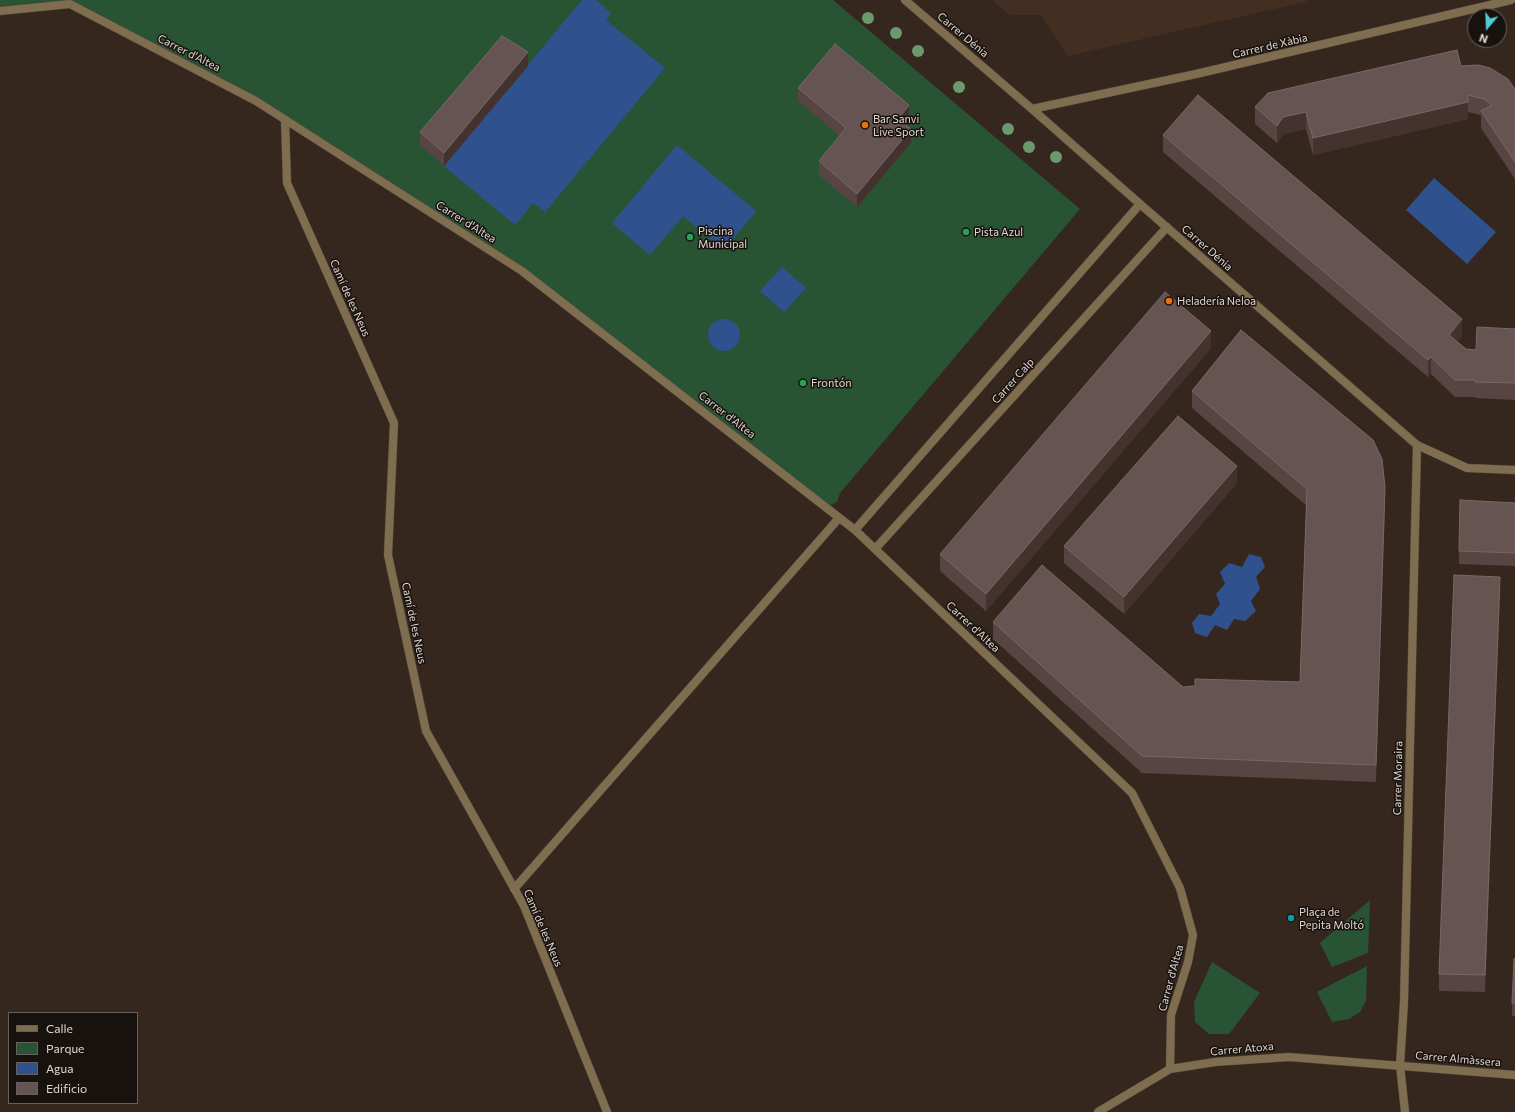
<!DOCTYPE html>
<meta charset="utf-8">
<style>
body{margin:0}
#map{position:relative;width:1515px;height:1112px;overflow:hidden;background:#36271e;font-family:Commissioner,sans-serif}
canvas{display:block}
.legend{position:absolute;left:8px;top:1012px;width:130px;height:92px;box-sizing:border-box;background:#18120e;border:1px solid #68605c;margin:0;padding:5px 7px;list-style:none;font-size:12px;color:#e0d5d0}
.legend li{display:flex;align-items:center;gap:8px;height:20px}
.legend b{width:20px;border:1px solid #68605c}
.north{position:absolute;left:1467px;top:8px;width:40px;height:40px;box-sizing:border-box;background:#18120e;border:1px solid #68605c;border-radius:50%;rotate:199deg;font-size:11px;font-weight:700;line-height:16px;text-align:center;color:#e0d5d0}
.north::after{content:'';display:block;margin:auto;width:14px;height:18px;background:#52cbd9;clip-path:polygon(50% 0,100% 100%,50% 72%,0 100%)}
</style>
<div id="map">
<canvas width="1515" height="1112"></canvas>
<ul class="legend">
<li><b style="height:5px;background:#7f6d4f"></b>Calle</li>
<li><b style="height:11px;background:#285434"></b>Parque</li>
<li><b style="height:11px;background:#2f528f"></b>Agua</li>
<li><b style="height:11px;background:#665452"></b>Edificio</li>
</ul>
<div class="north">N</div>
</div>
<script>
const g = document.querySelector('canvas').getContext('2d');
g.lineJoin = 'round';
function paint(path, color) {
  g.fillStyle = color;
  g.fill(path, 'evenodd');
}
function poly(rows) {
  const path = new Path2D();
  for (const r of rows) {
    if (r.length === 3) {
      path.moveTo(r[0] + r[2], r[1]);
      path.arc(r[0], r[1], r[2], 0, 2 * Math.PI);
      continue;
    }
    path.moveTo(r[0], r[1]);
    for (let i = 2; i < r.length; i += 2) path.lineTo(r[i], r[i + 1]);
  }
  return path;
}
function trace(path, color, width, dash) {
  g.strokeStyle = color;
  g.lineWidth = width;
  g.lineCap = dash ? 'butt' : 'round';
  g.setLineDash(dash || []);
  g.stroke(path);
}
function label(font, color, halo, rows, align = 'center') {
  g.font = font + ' Commissioner,sans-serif';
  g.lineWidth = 3;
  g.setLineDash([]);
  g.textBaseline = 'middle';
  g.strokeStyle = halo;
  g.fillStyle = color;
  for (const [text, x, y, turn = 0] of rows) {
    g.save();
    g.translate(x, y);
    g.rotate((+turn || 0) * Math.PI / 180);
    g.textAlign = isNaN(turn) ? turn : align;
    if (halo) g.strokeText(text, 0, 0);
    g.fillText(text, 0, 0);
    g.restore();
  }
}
paint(poly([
 [992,0,1307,0,1305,2,1068,56,1041,15,1010,15]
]), '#432e22');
paint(poly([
 [0,0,833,0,1080,209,840,493,837,502,827,507,522,271,285,120,70,4,0,11],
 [1370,900,1368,953,1332,967,1320,943],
 [1212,962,1260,993,1229,1034,1209,1034,1195,1022,1194,1002],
 [1367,966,1366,1001,1360,1012,1349,1019,1332,1022,1317,992]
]), '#285434');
paint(poly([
 [582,0,596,0,611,13,606,20,665,68,545,212,533,203,515,225,444,166],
 [677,145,756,211,724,250,683,216,650,255,612,223],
 [1434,178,1496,232,1467,264,1406,210],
 [782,267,806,288,784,312,760,291],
 [724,335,16],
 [1249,554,1261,557,1265,567,1256,577,1260,589,1251,601,1256,611,1245,621,1234,619,1227,630,1215,625,1207,637,1195,633,1192,623,1199,614,1211,616,1220,604,1216,594,1225,584,1220,572,1229,563,1242,567]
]), '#2f528f');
const minor = poly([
 [0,11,70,4,256,101,522,271,855,530,1132,793,1180,888,1193,935,1188,962,1171,1015,1170,1069],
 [285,120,287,183,394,423,388,555,426,731,524,906,607,1112],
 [855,530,1140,204],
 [875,549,1167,227],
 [514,889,839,518],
 [1098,1112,1170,1069,1215,1062,1289,1057,1515,1075],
 [1405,1112,1400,1065,1404,1002,1417,445]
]);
const tertiary = poly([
 [905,0,1032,109,1140,204,1417,445,1467,468,1515,470],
 [1032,109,1196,74,1511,0]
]);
trace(minor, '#51433a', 9);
trace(tertiary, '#51433a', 9);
trace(minor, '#7f6d4f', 8);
trace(tertiary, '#7f6d4f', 8);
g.fillStyle = '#6a996c';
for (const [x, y] of [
 [868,18],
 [896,33],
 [918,51],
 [959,87],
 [1008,129],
 [1029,147],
 [1056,157]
]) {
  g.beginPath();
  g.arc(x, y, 6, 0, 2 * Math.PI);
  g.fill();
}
paint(poly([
 [528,66,444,166,420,145,420,132],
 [1461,66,1514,88,1515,88,1515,179,1481,128,1481,115,1468,112,1468,119,1313,155,1306,129,1283,134,1277,143,1255,124,1255,107],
 [798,88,909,118,904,124,911,143,857,207,819,175,819,161,840,136,798,101],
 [1163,135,1462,336,1457,342,1466,349,1476,350,1515,329,1515,400,1475,398,1475,397,1455,397,1431,374,1428,377,1163,152],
 [1211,348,986,611,940,571,940,554],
 [1192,391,1385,504,1376,782,1142,773,993,639,993,622,1183,687,1300,682,1307,506,1192,408],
 [1237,483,1124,614,1064,563,1064,546],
 [1515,503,1515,566,1459,564,1459,551],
 [1500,594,1485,992,1439,991,1439,974],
 [1515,959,1515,1016,1512,1016,1512,1003]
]), '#574443');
paint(poly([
 [528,52,528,66,444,166,444,153],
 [1468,102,1468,119,1313,155,1313,138],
 [909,105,909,118,898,132,898,119],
 [1306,112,1306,129,1283,134,1277,143,1277,126,1283,117],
 [911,129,911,143,857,207,857,194],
 [1462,319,1462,336,1449,352,1449,335],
 [1211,331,1211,348,986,611,986,594],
 [1431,357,1431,374,1428,377,1428,360],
 [1237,466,1237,483,1124,614,1124,597],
 [1385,487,1385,504,1376,782,1376,765],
 [1500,577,1500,594,1485,992,1485,975]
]), '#44322e');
const building = poly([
 [502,36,528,52,444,153,420,132,502,36],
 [835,44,909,105,898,119,911,129,857,194,819,161,846,128,798,88,835,44],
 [1457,50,1461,66,1478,65,1490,68,1508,79,1514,88,1515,88,1515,162,1481,111,1492,105,1484,99,1468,95,1468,102,1313,138,1306,112,1283,117,1277,126,1255,107,1268,93,1457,50],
 [1198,95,1462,319,1449,335,1466,349,1476,350,1477,327,1515,329,1515,383,1475,382,1475,380,1455,380,1431,357,1428,360,1163,135,1198,95],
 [1165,292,1211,331,986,594,940,554,1165,292],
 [1241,330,1373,440,1382,459,1385,487,1376,765,1142,756,993,622,1042,565,1183,687,1195,686,1195,679,1300,682,1307,489,1192,391,1241,330],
 [1178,416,1237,466,1124,597,1064,546,1178,416],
 [1460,500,1515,503,1515,553,1459,551,1460,500],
 [1454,575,1500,577,1485,975,1439,974,1454,575],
 [1514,959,1515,959,1515,1003,1512,1003,1514,959]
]);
paint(building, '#665452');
trace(building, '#796866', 1);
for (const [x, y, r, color] of [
 [865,125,4,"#e8710a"],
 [966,232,4,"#2e9e5b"],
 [690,237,4,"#2e9e5b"],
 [1169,301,4,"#e8710a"],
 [803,383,4,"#2e9e5b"],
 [1291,918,4,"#0f9aa8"]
]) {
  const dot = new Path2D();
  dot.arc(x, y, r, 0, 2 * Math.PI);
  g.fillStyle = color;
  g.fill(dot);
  trace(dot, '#18120e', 1.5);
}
label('11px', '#e0d5d0', '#18120e', [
 ["Carrer Dénia",963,35,40],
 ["Carrer de Xàbia",1270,46,-13],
 ["Carrer d'Altea",189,53,27],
 ["Carrer d'Altea",466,222,32],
 ["Carrer Dénia",1207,248,41],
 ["Camí de les Neus",350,298,66],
 ["Carrer Calp",1013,381,-48],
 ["Carrer d'Altea",727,415,38],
 ["Camí de les Neus",414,623,78],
 ["Carrer d'Altea",973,627,43],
 ["Carrer Moraira",1398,778,-89],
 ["Camí de les Neus",543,928,67],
 ["Carrer d'Altea",1171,978,-75],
 ["Carrer Atoxa",1242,1049,-5],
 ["Carrer Almàssera",1458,1059,5]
]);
label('11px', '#e0d5d0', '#18120e', [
 ["Bar Sanvi",873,119],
 ["Live Sport",873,132],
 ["Piscina",698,231],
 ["Municipal",698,244],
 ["Pista Azul",974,232],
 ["Heladería Neloa",1177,301],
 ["Frontón",811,383],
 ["Plaça de",1299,912],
 ["Pepita Moltó",1299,925]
], 'left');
</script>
